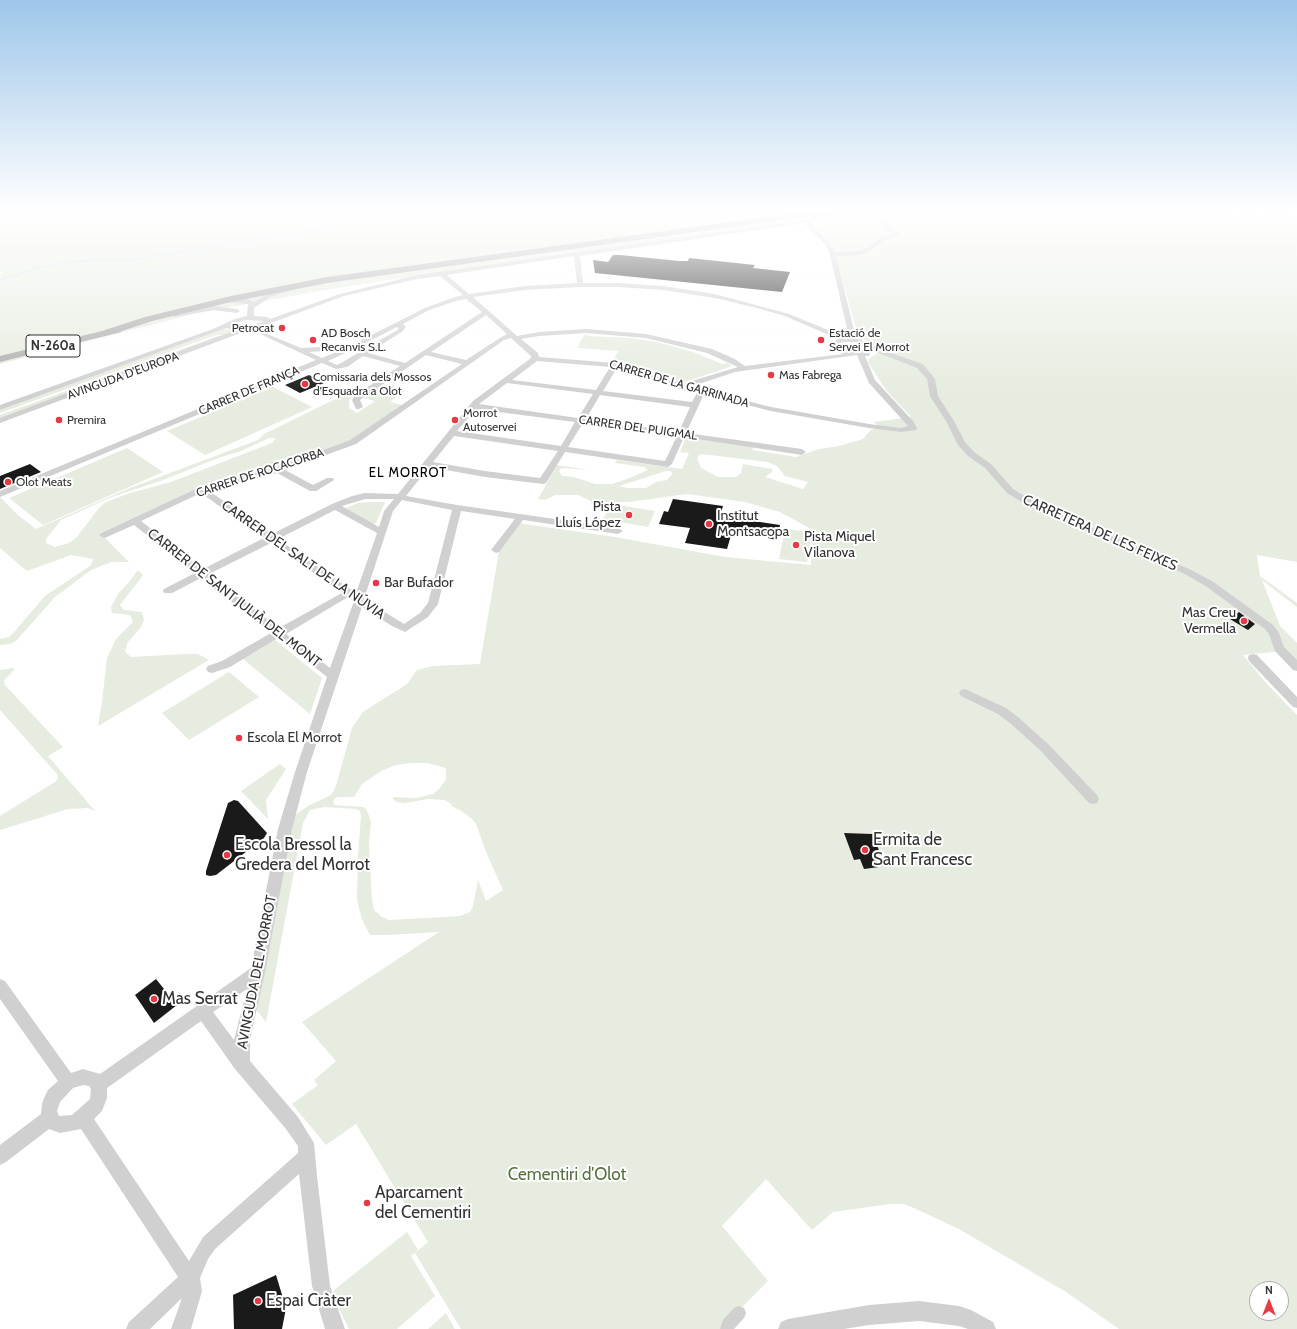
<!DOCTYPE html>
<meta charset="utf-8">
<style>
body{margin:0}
#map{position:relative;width:1297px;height:1329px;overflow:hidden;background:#fff;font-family:Cabin,sans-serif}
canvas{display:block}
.north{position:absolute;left:1249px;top:1281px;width:40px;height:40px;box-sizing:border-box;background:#fff;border:1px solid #adadad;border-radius:50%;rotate:0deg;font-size:11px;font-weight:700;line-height:16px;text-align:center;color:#333}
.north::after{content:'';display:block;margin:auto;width:14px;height:18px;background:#e63946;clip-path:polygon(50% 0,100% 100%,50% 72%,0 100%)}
</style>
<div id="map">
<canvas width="1297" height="1329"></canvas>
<div class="north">N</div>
</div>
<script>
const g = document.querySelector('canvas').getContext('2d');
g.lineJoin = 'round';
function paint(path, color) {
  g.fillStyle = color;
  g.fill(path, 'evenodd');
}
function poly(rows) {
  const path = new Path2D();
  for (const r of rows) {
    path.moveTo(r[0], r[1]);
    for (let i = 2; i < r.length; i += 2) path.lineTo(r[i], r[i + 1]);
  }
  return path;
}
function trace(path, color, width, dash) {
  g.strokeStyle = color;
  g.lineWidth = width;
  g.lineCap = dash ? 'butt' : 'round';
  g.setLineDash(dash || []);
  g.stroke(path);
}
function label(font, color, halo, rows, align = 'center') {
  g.font = font + ' Cabin,sans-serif';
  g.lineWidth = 4;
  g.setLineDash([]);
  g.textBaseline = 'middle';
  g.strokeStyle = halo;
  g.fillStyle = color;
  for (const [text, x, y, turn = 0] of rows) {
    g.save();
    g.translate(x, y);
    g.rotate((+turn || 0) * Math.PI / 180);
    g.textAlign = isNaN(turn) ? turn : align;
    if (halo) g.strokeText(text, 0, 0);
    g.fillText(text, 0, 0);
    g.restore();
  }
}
paint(poly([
 [0,211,1234,211,1291,219,1293,211,1296,211,1295,219,1297,219,1297,562,1257,555,1260,576,1297,603,1297,607,1262,580,1280,626,1297,643,1297,666,1283,651,1243,655,1268,685,1297,715,1297,1329,1119,1329,1066,1292,959,1229,916,1209,904,1204,890,1204,833,1212,812,1230,766,1179,722,1226,768,1281,720,1329,461,1329,415,1253,428,1242,356,1124,326,1145,292,1104,318,1085,314,1080,336,1061,302,1022,439,932,388,935,370,935,362,919,357,900,358,856,361,816,360,811,356,809,324,807,310,810,303,823,266,1022,251,1003,295,815,308,806,325,798,332,794,336,786,352,728,363,712,407,684,417,670,433,666,480,664,499,551,518,523,615,537,725,557,811,565,813,530,780,512,745,502,687,494,629,502,611,502,598,508,592,507,591,501,578,495,555,495,545,500,538,499,557,465,589,470,563,468,560,469,559,472,562,476,574,477,595,484,612,484,632,477,648,470,644,467,615,463,617,460,682,469,689,453,680,452,686,437,754,446,752,450,796,457,819,449,839,446,863,439,871,430,878,428,878,426,874,422,911,417,886,390,868,362,869,359,879,352,871,343,858,336,835,253,829,242,807,221,433,273,319,291,193,314,0,364,0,274,3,272,0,271],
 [702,454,768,462,777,466,785,476,808,482,803,489,765,477,772,472,772,469,743,464,741,473,736,477,718,477,701,468,697,459,699,455],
 [666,471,671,471,672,474,667,480,656,482,646,488,627,488,619,486],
 [409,763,427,763,446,768,446,779,440,788,433,794,417,798,393,797,394,800,397,802,405,803,428,799,444,800,450,803,453,807,460,810,472,819,476,824,487,854,503,890,486,901,478,880,473,906,470,912,460,916,389,920,382,917,374,910,372,899,369,844,371,822,369,816,366,809,363,807,335,805,333,802,334,799,338,797,354,797,362,784,381,771,396,765],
 [1257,1289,1281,1289,1281,1313,1257,1313],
 [225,328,233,331,226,335,216,335,0,413,0,410],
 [585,334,589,336,631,338,657,342,693,352,722,364,728,363,732,366,685,382,678,383,675,382,677,380,676,379,647,368,642,369,626,364,613,361,618,351,578,348,581,340],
 [218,336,224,336,0,419,0,415],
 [384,384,404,389,402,390,405,391,390,402,402,405,350,440,279,467,201,488,100,533,129,562,111,562,91,570,55,597,16,641,10,644,0,645,0,639,9,637,15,631,45,596,90,566,94,559,71,555,27,571,0,548,0,497,19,516,36,529,130,488,258,440,264,434,348,393,350,398,351,398,349,402,349,408,357,413,375,401,363,398],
 [269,438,276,438,272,443,171,482,130,493,106,502,99,508,76,538,69,543,55,547,46,543,46,539,61,520,112,497,163,480,218,458,241,451],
 [273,387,312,407,205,455,167,431],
 [127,448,163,472,43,525,9,498],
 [374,502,385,502,376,523,372,524,346,508,358,503],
 [612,504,655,511,648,527,603,519],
 [785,529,812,532,807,562,779,559],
 [138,570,143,575,120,605,124,610,142,612,144,620,141,627,127,643,125,652,131,657,185,654,198,654,209,660,98,726,102,702,107,658,116,639,133,622,130,615,112,613,111,607,118,594,129,582],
 [275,640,322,678,310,714,243,659],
 [12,668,15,669,4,680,5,685,63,747,48,756,95,811,88,808,68,809,0,830,0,816,55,782,58,778,57,774,0,710,0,670],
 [229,672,259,697,189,740,162,713],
 [280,764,286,769,266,800,268,819,241,791],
 [407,1232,418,1250,411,1256,435,1296,397,1329,349,1329,332,1295,334,1290],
 [446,1313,455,1329,428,1329]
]), '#e6ecdf');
trace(poly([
 [0,280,42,267,78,261,136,259,285,235,322,228,369,211]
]), '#cfe2ee', 1.5);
paint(poly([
 [613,255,620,255,679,261,688,261,689,258,755,265,753,268,790,272,782,292,595,273,593,260,608,262],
 [309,375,324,383,300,393,285,385],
 [30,464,41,472,0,489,0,476],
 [673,499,723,506,720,516,780,525,777,540,768,538,768,537,732,532,727,549,685,543,690,528,659,524,664,511,668,512],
 [1239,612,1255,624,1248,630,1230,619],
 [234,800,238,801,267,833,264,838,216,875,210,876,206,875,206,871,228,803],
 [844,833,872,834,879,836,884,843,877,845,881,856,875,857,879,867,864,869,860,859,854,860],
 [156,979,177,1005,154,1023,135,995],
 [276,1275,286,1308,282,1329,234,1329,233,1295]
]), '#1a1a1a');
paint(poly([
 [739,1306,744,1308,746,1313,744,1318,734,1329,720,1329,723,1320,734,1308,739,1306]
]), '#d0d0d0');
paint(poly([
 [826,211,833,212,810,222,811,225,828,241,835,252,862,251,880,239,893,234,875,218,871,211,877,211,879,216,900,234,884,241,866,253,853,256,836,256,856,338,867,342,879,349,923,364,935,379,938,396,954,421,965,442,974,452,991,464,1013,489,1041,506,1189,569,1212,581,1273,625,1279,633,1284,647,1297,660,1297,671,1293,670,1275,651,1269,634,1265,629,1204,585,1183,573,1035,510,1007,493,985,468,968,456,958,445,946,421,930,396,927,379,917,368,871,350,869,356,865,356,875,380,913,421,917,428,916,430,901,432,869,428,771,411,704,394,686,433,759,443,802,449,806,452,802,455,684,437,672,464,668,467,565,452,546,483,543,484,485,477,429,467,406,496,457,505,618,528,623,531,618,534,523,520,499,552,496,553,491,550,515,519,461,511,438,604,428,617,405,632,392,626,362,607,307,772,292,829,265,972,250,1040,250,1061,298,1117,314,1143,317,1176,330,1286,345,1329,325,1329,312,1286,299,1174,215,1249,208,1259,200,1278,202,1291,191,1329,171,1329,182,1298,150,1329,126,1329,129,1322,178,1277,81,1129,60,1133,49,1129,6,1162,0,1165,0,1145,41,1114,42,1104,44,1098,48,1090,58,1081,0,999,0,979,5,981,71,1073,83,1069,100,1074,251,968,278,829,295,772,327,677,278,638,230,667,212,673,208,672,206,669,208,666,222,661,271,633,201,578,172,593,164,593,163,591,164,589,195,573,134,525,107,537,104,538,99,535,101,533,196,489,275,468,350,440,462,364,426,355,361,399,360,400,363,407,359,409,356,409,352,400,355,395,400,366,363,356,347,367,336,369,322,363,0,497,0,491,316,360,258,333,246,331,0,423,0,418,236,330,226,328,0,410,0,405,213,329,235,319,247,316,248,304,225,302,224,301,227,299,248,299,254,302,266,295,293,288,293,290,270,297,254,308,254,316,267,317,270,319,340,294,417,275,790,222,805,220,816,214,826,211],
 [805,223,807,227,824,243,829,251,849,337,840,335,789,314,715,294,663,286,618,283,583,283,580,256,805,223],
 [574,256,577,283,525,286,469,294,447,275,574,256],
 [440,276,463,295,452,298,425,308,344,349,343,347,341,346,301,348,255,329,344,296,417,279,440,276],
 [580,287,618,287,663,290,715,298,757,308,785,316,838,339,834,342,831,346,837,351,843,354,745,366,733,358,712,349,646,334,586,329,539,332,517,336,473,297,525,290,580,287],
 [466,299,482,312,405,363,368,353,403,331,406,327,403,324,429,310,456,301,466,299],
 [486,315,507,334,500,338,466,360,431,352,486,315],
 [246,320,264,321,247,327,233,326,239,322,246,320],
 [397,327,399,329,341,363,337,365,328,361,354,349,397,327],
 [586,333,646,338,707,353,738,367,682,384,615,363,539,357,538,353,521,339,539,336,586,333],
 [511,338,531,356,531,358,473,401,398,494,365,493,352,496,332,504,272,534,209,491,277,473,310,491,316,491,334,480,333,478,327,478,313,485,285,470,356,444,504,340,511,338],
 [842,342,856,342,865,347,863,350,852,352,841,349,839,346,842,342],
 [341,350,322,358,309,352,341,350],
 [857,355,869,383,908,426,901,428,869,424,771,407,690,387,735,372,857,355],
 [537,361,610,367,596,390,512,380,537,361],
 [617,368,678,389,697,393,692,402,603,391,617,368],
 [507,383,593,394,578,418,479,404,507,383],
 [600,395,690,407,679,432,586,419,600,395],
 [476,409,575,422,561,446,457,431,476,409],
 [583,423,677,436,665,461,568,447,583,423],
 [454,436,558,451,540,478,485,471,433,462,454,436],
 [201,493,264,538,203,569,141,521,201,493],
 [365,499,394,499,384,511,379,527,342,506,365,499],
 [402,500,452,510,428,603,420,613,404,624,364,599,393,511,402,500],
 [335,510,377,533,356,593,354,590,350,589,278,539,335,510],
 [271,543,342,593,279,628,209,574,271,543],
 [348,597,354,601,330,668,286,634,348,597],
 [247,989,234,1040,213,1012,247,989],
 [201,1021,235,1069,286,1129,298,1146,298,1153,203,1237,189,1261,94,1119,102,1111,107,1098,107,1088,201,1021],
 [83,1085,89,1086,91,1089,90,1099,72,1115,59,1116,57,1111,60,1102,73,1088,83,1085],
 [213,306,237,309,240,311,237,313,213,310,175,317,172,315,175,313,213,306],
 [1253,654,1257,655,1297,697,1297,708,1293,707,1249,661,1248,658,1249,655,1253,654],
 [965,689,1006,708,1018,717,1048,744,1097,795,1099,799,1097,803,1093,804,1089,803,1040,750,1010,723,998,714,961,696,959,693,961,690,965,689],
 [919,1301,959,1306,971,1310,993,1322,996,1329,968,1329,959,1326,919,1321,869,1325,844,1329,778,1329,781,1322,788,1319,869,1305,919,1301]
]), '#d0d0d0');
paint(poly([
 [812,211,837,211,833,213,327,283,231,302,152,321,122,331,121,332,0,362,0,356,102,331,145,317,231,296,327,277,812,211]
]), '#ababab');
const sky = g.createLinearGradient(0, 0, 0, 397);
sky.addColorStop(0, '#9ec6ea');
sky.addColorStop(0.53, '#fff');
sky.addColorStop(1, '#ffffff00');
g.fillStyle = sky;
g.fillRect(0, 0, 1297, 397);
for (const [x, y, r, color] of [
 [282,328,4,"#e63946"],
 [313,340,4,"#e63946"],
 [821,340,4,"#e63946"],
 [771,375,4,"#e63946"],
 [305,384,4,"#e63946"],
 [59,420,4,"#e63946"],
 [455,420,4,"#e63946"],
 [8,482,4,"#e63946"],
 [629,515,4,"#e63946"],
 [709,524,4,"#e63946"],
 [796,545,4,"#e63946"],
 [376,583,4,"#e63946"],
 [1244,621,4,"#e63946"],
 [239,738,4,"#e63946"],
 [865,850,4,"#e63946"],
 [227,855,4,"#e63946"],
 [154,999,4,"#e63946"],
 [367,1203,4,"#e63946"],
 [258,1301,4,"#e63946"]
]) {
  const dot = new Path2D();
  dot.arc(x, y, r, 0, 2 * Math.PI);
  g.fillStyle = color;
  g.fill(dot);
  trace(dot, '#fff', 1.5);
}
label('12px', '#333', '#fff', [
 ["Petrocat",274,328,"right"],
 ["AD Bosch",321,333],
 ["Recanvis S.L.",321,347],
 ["Estació de",829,333],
 ["Servei El Morrot",829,347],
 ["Mas Fabrega",779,375],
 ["Comissaria dels Mossos",313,377],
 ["d'Esquadra a Olot",313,391],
 ["Morrot",463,413],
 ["Autoservei",463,427],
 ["Premira",67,420],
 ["Olot Meats",16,482]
], 'left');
label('12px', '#333', '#fff', [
 ["AVINGUDA D'EUROPA",123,376,-20],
 ["CARRER DE LA GARRINADA",679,384,16],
 ["CARRER DE FRANÇA",249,391,-23],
 ["CARRER DEL PUIGMAL",638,428,8],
 ["CARRER DE ROCACORBA",260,473,-18]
]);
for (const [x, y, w] of [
 [53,346,54]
]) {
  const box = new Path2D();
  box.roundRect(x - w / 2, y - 11, w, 22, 3);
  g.fillStyle = '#fff';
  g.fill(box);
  trace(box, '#333', 1);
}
label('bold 13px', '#333', null, [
 ["N-260a",53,346]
]);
g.letterSpacing = '1px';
label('13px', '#000', '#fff', [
 ["EL MORROT",408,473]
]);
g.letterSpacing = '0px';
label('14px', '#333', '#fff', [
 ["Pista",621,507,"right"],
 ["Lluís López",621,523,"right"],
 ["Institut",717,516],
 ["Montsacopa",717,532],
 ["Pista Miquel",804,537],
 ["Vilanova",804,553],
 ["Bar Bufador",384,583],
 ["Mas Creu",1236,613,"right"],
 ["Vermella",1236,629,"right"],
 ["Escola El Morrot",247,738]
], 'left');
label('14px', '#333', '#fff', [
 ["CARRETERA DE LES FEIXES",1100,533,24],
 ["CARRER DEL SALT DE LA NÚVIA",303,560,35],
 ["CARRER DE SANT JULIÀ DEL MONT",234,598,38],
 ["AVINGUDA DEL MORROT",257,972,-79]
]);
label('17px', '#333', '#fff', [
 ["Ermita de",873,840],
 ["Sant Francesc",873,860],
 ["Escola Bressol la",235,845],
 ["Gredera del Morrot",235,865],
 ["Mas Serrat",162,999],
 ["Aparcament",375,1193],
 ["del Cementiri",375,1213],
 ["Espai Cràter",266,1301]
], 'left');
label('17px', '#56703f', '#fff', [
 ["Cementiri d'Olot",567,1175]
]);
</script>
